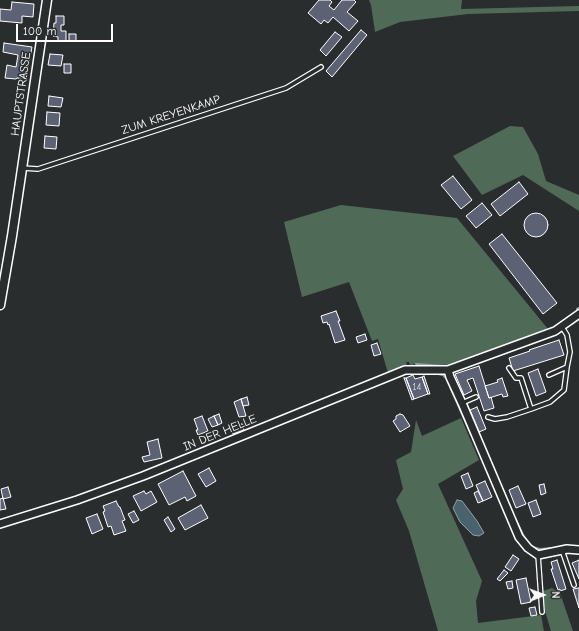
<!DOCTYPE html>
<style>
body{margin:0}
#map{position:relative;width:579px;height:631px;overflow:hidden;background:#2a2d2e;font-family:"Comic Neue",sans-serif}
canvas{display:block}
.north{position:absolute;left:523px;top:575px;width:40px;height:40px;-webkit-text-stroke:3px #2a2d2e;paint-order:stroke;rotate:89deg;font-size:11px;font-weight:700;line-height:16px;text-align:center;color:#fff}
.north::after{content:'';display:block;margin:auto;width:14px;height:18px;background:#fff;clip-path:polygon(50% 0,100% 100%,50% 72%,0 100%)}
.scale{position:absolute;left:16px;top:24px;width:97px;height:18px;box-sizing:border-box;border:2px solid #fff;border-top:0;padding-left:5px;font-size:12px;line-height:14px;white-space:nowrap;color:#fff;-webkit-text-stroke:3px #2a2d2e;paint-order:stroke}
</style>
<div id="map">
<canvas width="579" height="631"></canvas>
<div class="north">N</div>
<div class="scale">100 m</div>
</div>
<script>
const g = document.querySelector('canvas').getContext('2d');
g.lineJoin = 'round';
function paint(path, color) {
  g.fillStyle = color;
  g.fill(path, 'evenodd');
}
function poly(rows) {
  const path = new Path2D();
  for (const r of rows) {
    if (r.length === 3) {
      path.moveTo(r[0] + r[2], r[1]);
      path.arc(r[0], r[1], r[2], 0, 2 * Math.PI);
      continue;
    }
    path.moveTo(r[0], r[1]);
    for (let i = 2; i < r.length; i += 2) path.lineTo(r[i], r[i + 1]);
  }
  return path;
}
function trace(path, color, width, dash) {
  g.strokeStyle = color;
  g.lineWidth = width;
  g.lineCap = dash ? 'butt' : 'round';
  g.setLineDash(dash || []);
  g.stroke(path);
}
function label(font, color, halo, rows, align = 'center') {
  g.font = font + ' "Comic Neue",sans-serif';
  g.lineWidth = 3;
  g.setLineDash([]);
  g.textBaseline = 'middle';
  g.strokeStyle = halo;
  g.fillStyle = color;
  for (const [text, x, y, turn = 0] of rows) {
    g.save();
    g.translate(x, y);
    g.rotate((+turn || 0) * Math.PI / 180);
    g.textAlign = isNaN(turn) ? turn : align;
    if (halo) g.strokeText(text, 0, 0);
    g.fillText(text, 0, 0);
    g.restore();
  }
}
paint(poly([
 [369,0,462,0,461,9,579,6,579,11,468,14,400,22,375,32,371,5],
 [510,126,523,127,538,154,546,181,579,195,579,211,523,175,482,195,453,156],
 [341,205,457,218,548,329,502,347,448,365,415,364,410,366,409,362,406,362,408,367,398,369,388,373,378,339,372,341,349,282,302,297,284,222],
 [461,418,479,460,438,484,482,581,476,601,478,623,541,615,544,631,438,631,409,531,396,500,403,489,396,460,411,452,416,420,422,436],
 [552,588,560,593,573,631,551,631,545,611,543,591]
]), '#506a58');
const water = poly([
 [457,500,462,501,477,521,484,533,479,536,473,535,460,522,453,508,457,500]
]);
paint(water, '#49636e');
trace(water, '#92a1a8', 1);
trace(poly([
 [577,309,579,308],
 [416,364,444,366],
 [438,374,443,375,446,378,471,434],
 [515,518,526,541,532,547,540,549,554,548],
 [568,546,579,546]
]), '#92a1a8', 2);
const building = poly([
 [319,0,330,0,332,2,329,6,334,10,342,0,354,0,356,2,347,12,358,21,349,31,333,17,328,23,324,20,321,24,308,13,319,0],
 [12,2,34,4,33,17,22,16,22,23,0,21,0,9,11,10,12,2],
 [56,16,64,16,64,25,61,25,61,31,66,31,66,41,58,41,58,37,53,36,54,23,56,23,56,16],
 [361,30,367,35,332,77,326,71,361,30],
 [335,32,342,37,326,56,320,50,335,32],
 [69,34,76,34,76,41,69,41,69,34],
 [4,43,32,47,26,79,17,78,16,79,5,78,7,65,16,67,18,55,3,52,4,43],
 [50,54,63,55,61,66,48,65,50,54],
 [64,64,71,64,71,73,64,73,64,64],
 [49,96,63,98,61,107,48,106,49,96],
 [47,112,60,113,59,126,46,125,47,112],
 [45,136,57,137,56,149,44,148,45,136],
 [453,176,472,200,461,209,441,185,453,176],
 [519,182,528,194,500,216,491,204,519,182],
 [482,203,492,215,476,228,466,216,482,203],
 [536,225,12],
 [502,234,557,303,543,314,489,244,502,234],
 [336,311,340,321,338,321,345,340,335,343,329,324,328,325,327,322,323,323,321,316,336,311],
 [365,334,367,340,358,343,356,337,365,334],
 [559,340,564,355,513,371,509,358,530,351,529,350,559,340],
 [377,343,381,354,374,356,371,345,377,343],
 [479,366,489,398,491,397,494,408,484,411,473,378,467,380,472,391,464,395,455,374,479,366],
 [538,369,546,392,536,396,528,373,538,369],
 [413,375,415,379,422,377,428,394,414,399,406,378,413,375],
 [424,376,430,394,428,394,422,377,424,376],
 [404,378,406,378,414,399,412,400,404,378],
 [502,378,508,396,503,397,502,394,489,398,485,386,498,382,497,380,502,378],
 [247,397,249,405,243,406,241,399,247,397],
 [241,399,246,416,239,417,234,402,241,399],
 [477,407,486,429,479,432,470,410,477,407],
 [219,414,222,423,218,425,214,416,219,414],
 [400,414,403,415,410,426,400,432,393,421,396,419,396,416,400,414],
 [202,416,208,431,198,435,196,430,198,430,194,419,202,416],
 [214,416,218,425,212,427,208,419,214,416],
 [242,424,244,430,233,434,231,428,242,424],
 [158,439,162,458,144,462,142,457,150,455,147,442,158,439],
 [209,468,216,481,206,487,198,474,209,468],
 [183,471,196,496,187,501,185,497,169,505,158,484,183,471],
 [468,473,473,486,466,489,461,476,468,473],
 [485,481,492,497,483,501,476,485,485,481],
 [544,484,546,493,541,495,539,485,544,484],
 [518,486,526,504,516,508,509,490,518,486],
 [8,487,11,497,3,499,1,489,8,487],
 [144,491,146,494,151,491,157,502,141,511,133,496,144,491],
 [478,491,483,501,478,503,474,493,478,491],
 [3,498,6,509,0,510,0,499,3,498],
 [536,500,541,514,533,517,528,503,536,500],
 [116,501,119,507,120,507,125,520,122,521,126,531,114,535,111,526,108,527,103,512,105,511,103,506,116,501],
 [201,505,208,518,185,530,178,518,201,505],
 [134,511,139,520,133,523,128,514,134,511],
 [97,514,103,529,92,534,86,518,97,514],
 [168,517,175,529,171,532,164,520,168,517],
 [513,555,519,559,511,571,505,567,513,555],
 [557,560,566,589,560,591,560,589,558,590,551,569,553,569,551,562,557,560],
 [579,560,579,579,572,563,579,560],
 [504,570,508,573,500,581,497,579,504,570],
 [526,578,531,602,521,604,516,580,526,578],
 [512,581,513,588,508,589,506,582,512,581],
 [579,588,579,608,573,589,579,588],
 [535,607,537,615,531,616,529,608,535,607]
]);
paint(building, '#5c6274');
trace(building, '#fff', 1);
const service = poly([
 [22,168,38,169,286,88,321,67],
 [509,368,516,378,521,378,531,409,550,402,564,390,567,367],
 [549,375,567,367,570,352,567,335,562,327],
 [462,403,476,397],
 [488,417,495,419,507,417,531,409],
 [562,550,574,585],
 [538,555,542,612]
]);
const minor = poly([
 [448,370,450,377,462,403,519,537,528,548,538,555,567,549,579,550],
 [0,524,77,500,143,476,405,370,448,370,555,331,579,314]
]);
const tertiary = poly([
 [0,305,12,236,47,0]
]);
trace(service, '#fff', 6);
trace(minor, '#fff', 10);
trace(tertiary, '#fff', 11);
trace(service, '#2a2d2e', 3.5);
trace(minor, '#2a2d2e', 7);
trace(tertiary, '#2a2d2e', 8);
label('10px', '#d6d8dc', null, [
 ["14",417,387]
]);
label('12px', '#fff', '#2a2d2e', [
 ["HAUPTSTRASSE",21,94,-82],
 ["ZUM KREYENKAMP",171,115,-18],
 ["IN DER HELLE",220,433,-22]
]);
</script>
